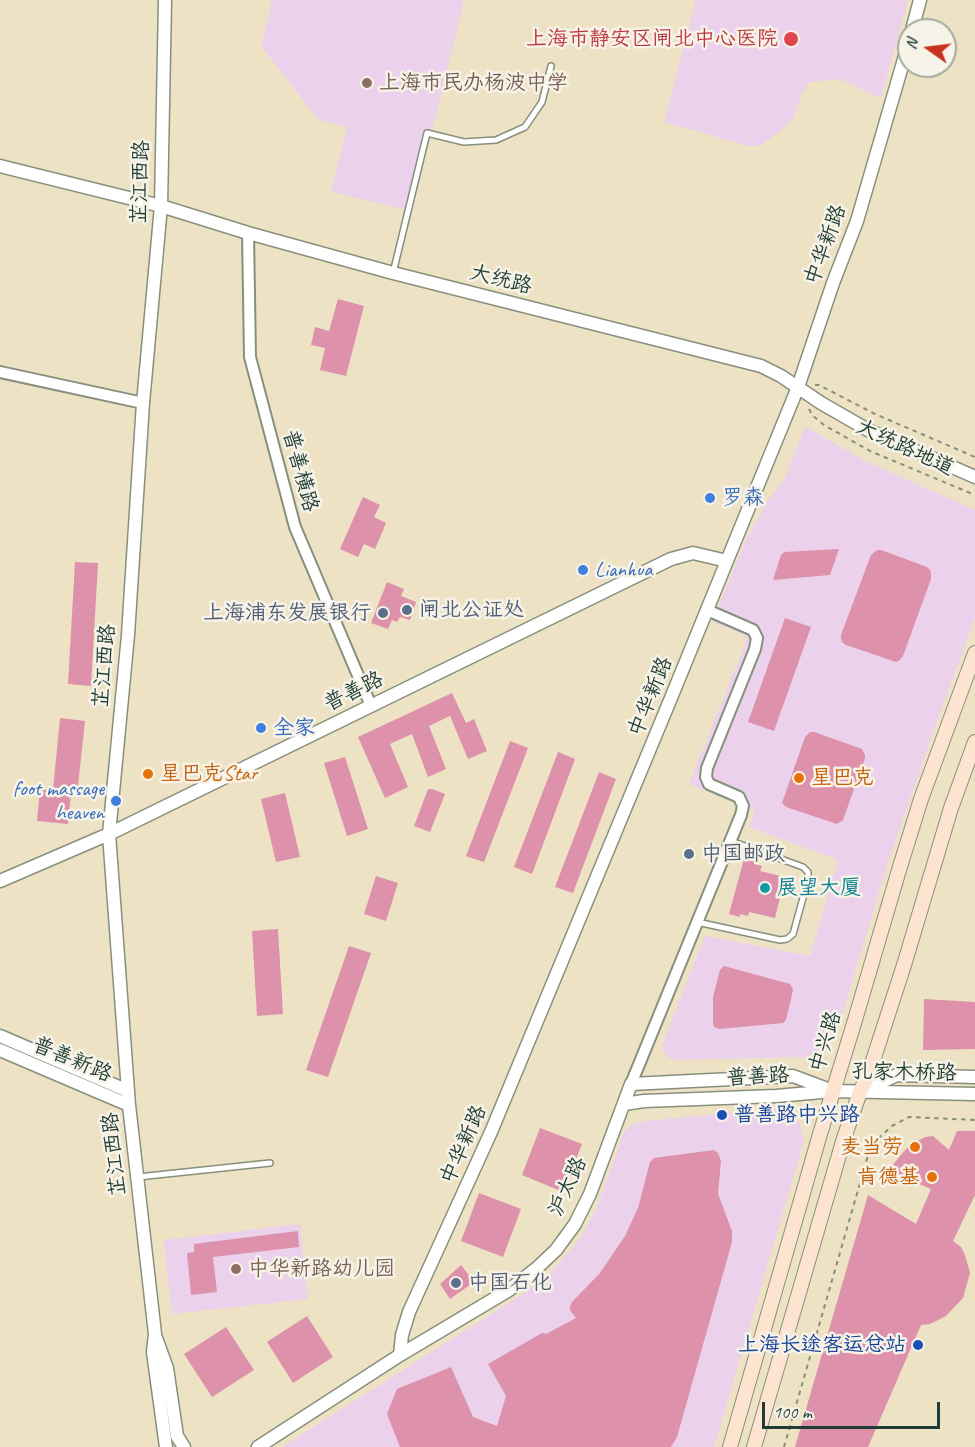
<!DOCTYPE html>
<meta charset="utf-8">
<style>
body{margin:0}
#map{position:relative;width:975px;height:1447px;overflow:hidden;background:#eee2c4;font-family:Caveat,sans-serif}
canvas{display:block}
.north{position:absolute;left:897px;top:18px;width:60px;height:60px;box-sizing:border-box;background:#f7f3e8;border:2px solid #a1aaa0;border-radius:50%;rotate:284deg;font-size:16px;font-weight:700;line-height:24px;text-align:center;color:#1f3d34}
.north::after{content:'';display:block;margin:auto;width:21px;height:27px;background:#c8321e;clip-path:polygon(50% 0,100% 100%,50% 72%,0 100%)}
.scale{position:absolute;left:762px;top:1402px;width:178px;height:27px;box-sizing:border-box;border:3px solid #1f3d34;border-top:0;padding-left:8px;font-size:18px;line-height:21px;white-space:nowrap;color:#1f3d34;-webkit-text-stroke:4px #f7f3e8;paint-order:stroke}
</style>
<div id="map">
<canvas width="975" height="1447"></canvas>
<div class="north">N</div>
<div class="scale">100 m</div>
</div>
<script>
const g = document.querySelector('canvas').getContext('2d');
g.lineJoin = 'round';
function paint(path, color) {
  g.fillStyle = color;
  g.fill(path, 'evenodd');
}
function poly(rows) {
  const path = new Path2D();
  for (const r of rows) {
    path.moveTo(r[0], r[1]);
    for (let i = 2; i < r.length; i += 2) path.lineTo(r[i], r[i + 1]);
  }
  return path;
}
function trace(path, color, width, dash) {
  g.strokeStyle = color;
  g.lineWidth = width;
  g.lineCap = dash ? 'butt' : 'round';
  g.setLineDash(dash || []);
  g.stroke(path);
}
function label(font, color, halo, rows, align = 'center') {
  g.font = font + ' Caveat,"LXGW WenKai TC",sans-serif';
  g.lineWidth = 5;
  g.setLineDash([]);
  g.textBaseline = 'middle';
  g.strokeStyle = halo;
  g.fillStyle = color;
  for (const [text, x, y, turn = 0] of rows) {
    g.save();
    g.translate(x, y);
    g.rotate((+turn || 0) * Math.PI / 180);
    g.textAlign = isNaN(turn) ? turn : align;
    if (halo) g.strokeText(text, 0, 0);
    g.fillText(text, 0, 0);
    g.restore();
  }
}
paint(poly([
 [272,0,464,0,412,211,331,192,347,127,319,120,261,46],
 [696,0,908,0,881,98,839,79,809,82,802,93,793,119,781,130,761,145,749,146,664,122],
 [805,426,865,461,975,510,975,619,932,735,885,872,840,1022,834,1034,818,1052,807,1057,676,1060,669,1058,663,1052,663,1043,705,936,810,956,838,860,749,827,755,811,689,784,748,637,712,621,746,540,766,503,785,478],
 [781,1108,799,1122,804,1141,714,1447,282,1447,518,1297,550,1273,579,1240,597,1207,624,1132,632,1124,645,1121],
 [300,1224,308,1299,172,1314,164,1240]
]), '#ebd1ec');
paint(poly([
 [338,299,364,306,346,376,320,370,325,348,311,345,315,327,329,331],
 [363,497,380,505,374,517,386,523,375,549,364,544,358,557,340,549],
 [839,549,830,575,773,580,781,555,784,552],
 [877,550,881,550,927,567,930,570,931,574,931,579,903,656,900,660,896,662,846,645,842,642,841,639,841,635,871,555],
 [75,562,98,563,91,686,68,684],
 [387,582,404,589,401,596,416,602,410,620,400,617,397,622,392,620,388,629,371,623],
 [785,618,811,627,774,731,748,722],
 [452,693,466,723,474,719,487,751,468,759,450,716,429,726,446,769,428,777,412,734,390,744,408,787,385,798,358,737],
 [60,718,85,721,77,795,71,794,68,824,37,821,40,789,53,790],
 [810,732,814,732,862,749,865,755,865,758,843,820,837,824,786,807,782,803,805,737],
 [510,741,528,748,484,862,466,856],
 [558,752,575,759,532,874,514,867],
 [345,757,368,829,347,836,324,763],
 [599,772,616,779,573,893,555,887],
 [428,789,432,789,445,794,430,832,414,826],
 [285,793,300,857,276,862,261,799],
 [744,859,754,861,754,864,762,866,760,871,785,877,775,918,749,912,748,916,740,914,740,917,729,914],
 [376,876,398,883,386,921,364,914],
 [278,929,283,1014,257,1016,252,931],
 [349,946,371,953,328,1077,306,1070],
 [724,966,790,984,793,990,786,1020,783,1023,719,1029,714,1027,713,1024,713,997,720,970],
 [924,999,975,1002,975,1049,923,1050],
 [540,1128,582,1144,563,1192,522,1175],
 [957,1131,975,1131,975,1195,953,1241,961,1247,965,1255,970,1273,963,1298,946,1316,930,1324,921,1325,868,1447,795,1447,868,1195,916,1224,931,1189,888,1171,900,1156,909,1146,925,1137,933,1136,949,1150],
 [714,1150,718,1153,721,1161,718,1194,732,1231,732,1242,677,1437,671,1447,400,1447,387,1414,397,1389,451,1367,473,1417,497,1426,506,1396,488,1364,542,1333,546,1334,576,1318,570,1310,570,1306,572,1302,600,1273,625,1236,638,1208,650,1162,654,1158],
 [479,1193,521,1209,503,1257,461,1241],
 [298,1231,299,1247,213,1257,217,1292,191,1295,187,1253,194,1252,194,1244],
 [461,1265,474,1282,450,1299,440,1284],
 [307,1316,333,1357,293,1383,267,1342],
 [226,1327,254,1370,212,1397,184,1354]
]), '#dd91aa');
const service = poly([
 [393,273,427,133,464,142,496,140,525,127,542,102,551,66],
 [697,922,780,940,787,939,793,934,808,880,808,872,803,867,731,841],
 [138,1177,270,1163]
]);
const minor = poly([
 [248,233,250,357,295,527,371,706],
 [0,372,143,403],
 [631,1084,741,815,743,806,739,797,709,784,706,777,707,768,755,649,757,638,753,630,707,610]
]);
const tertiary = poly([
 [165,0,161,206,143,403,128,635,109,834,129,1105,155,1334,153,1352,166,1447],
 [912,30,920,0],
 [0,166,161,206,248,233,393,273,761,366,781,376,821,403,868,430,975,477],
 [0,881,109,834,671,559,693,553,727,561],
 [0,1036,128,1091],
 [0,1050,129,1105],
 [864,1090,897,1075,975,1077],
 [624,1104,644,1101,776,1096,833,1091,975,1094],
 [156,1338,167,1368,177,1436,184,1447],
 [400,1355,402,1335,409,1312,491,1132,671,698,798,387,833,283,857,221,909,42],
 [258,1447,400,1355,509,1290,537,1268,556,1250,575,1224,590,1194,631,1084,793,1076,833,1091]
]);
const secondary = poly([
 [730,1447,820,1134,855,1020,899,870,921,799,975,653],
 [754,1447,844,1138,860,1092,869,1073,904,965,951,808,975,742]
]);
trace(service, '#86907c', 8);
trace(minor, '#86907c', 14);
trace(tertiary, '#86907c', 15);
trace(secondary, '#86907c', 16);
trace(poly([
 [815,385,819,385,875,414,975,457],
 [809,409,812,415,824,425,870,451,975,495],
 [784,1447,871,1145,892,1126,909,1117,975,1120]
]), '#86907c', 2, [4.5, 4.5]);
trace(service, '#fff', 5);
trace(minor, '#fff', 10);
trace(tertiary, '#fff', 12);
trace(secondary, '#fde4d1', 14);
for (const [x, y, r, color] of [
 [791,39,8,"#e0444e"],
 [367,83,6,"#8d6e63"],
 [710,498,6,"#3f7fe0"],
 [583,570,6,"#3f7fe0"],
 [407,610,6,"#5c6f8a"],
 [383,613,6,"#5c6f8a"],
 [261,728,6,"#3f7fe0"],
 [148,774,6,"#e8710a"],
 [799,778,6,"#e8710a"],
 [116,801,6,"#3f7fe0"],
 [689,854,6,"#5c6f8a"],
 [765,888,6,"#0f9aa8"],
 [722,1115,6,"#1a4fb4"],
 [915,1147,6,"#e8710a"],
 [932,1177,6,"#e8710a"],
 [236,1269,6,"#8d6e63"],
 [456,1283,6,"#5c6f8a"],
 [918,1345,6,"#1a4fb4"]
]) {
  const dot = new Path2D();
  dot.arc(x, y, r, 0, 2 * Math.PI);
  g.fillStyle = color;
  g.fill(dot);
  trace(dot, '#f7f3e8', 2);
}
label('21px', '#be3a42', '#f7f3e8', [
 ["上海市静安区闸北中心医院",778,39]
], 'right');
label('21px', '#785e54', '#f7f3e8', [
 ["上海市民办杨波中学",379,83],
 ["中华新路幼儿园",248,1269]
], 'left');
label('21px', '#1f3d34', '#f7f3e8', [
 ["芷江西路",141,182,-88],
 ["中华新路",826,245,-70],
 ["大统路",501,280,14],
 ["大统路地道",905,448,25],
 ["普善横路",300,471,75],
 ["芷江西路",105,666,-85],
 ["普善路",354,692,-26],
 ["中华新路",651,697,-68],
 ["中兴路",826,1042,-73],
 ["普善新路",72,1060,23],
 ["孔家木桥路",904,1073,1],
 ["普善路",758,1077,-3],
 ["中华新路",464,1145,-66],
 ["芷江西路",115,1154,-96],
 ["沪太路",568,1187,-65]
]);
label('21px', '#366cbe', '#f7f3e8', [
 ["罗森",722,498],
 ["Lianhua",595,570],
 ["全家",273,728],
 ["foot massage",104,789,"right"],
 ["heaven",104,813,"right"]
], 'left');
label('21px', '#4e5e75', '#f7f3e8', [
 ["闸北公证处",419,610],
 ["上海浦东发展银行",371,613,"right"],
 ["中国邮政",701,854],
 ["中国石化",468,1283]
], 'left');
label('21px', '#c56008', '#f7f3e8', [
 ["星巴克Star",160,774],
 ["星巴克",811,778],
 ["麦当劳",903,1147,"right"],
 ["肯德基",920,1177,"right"]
], 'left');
label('21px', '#0d838f', '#f7f3e8', [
 ["展望大厦",777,888]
], 'left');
label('21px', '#164399', '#f7f3e8', [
 ["普善路中兴路",734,1115],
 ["上海长途客运总站",906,1345,"right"]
], 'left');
</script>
